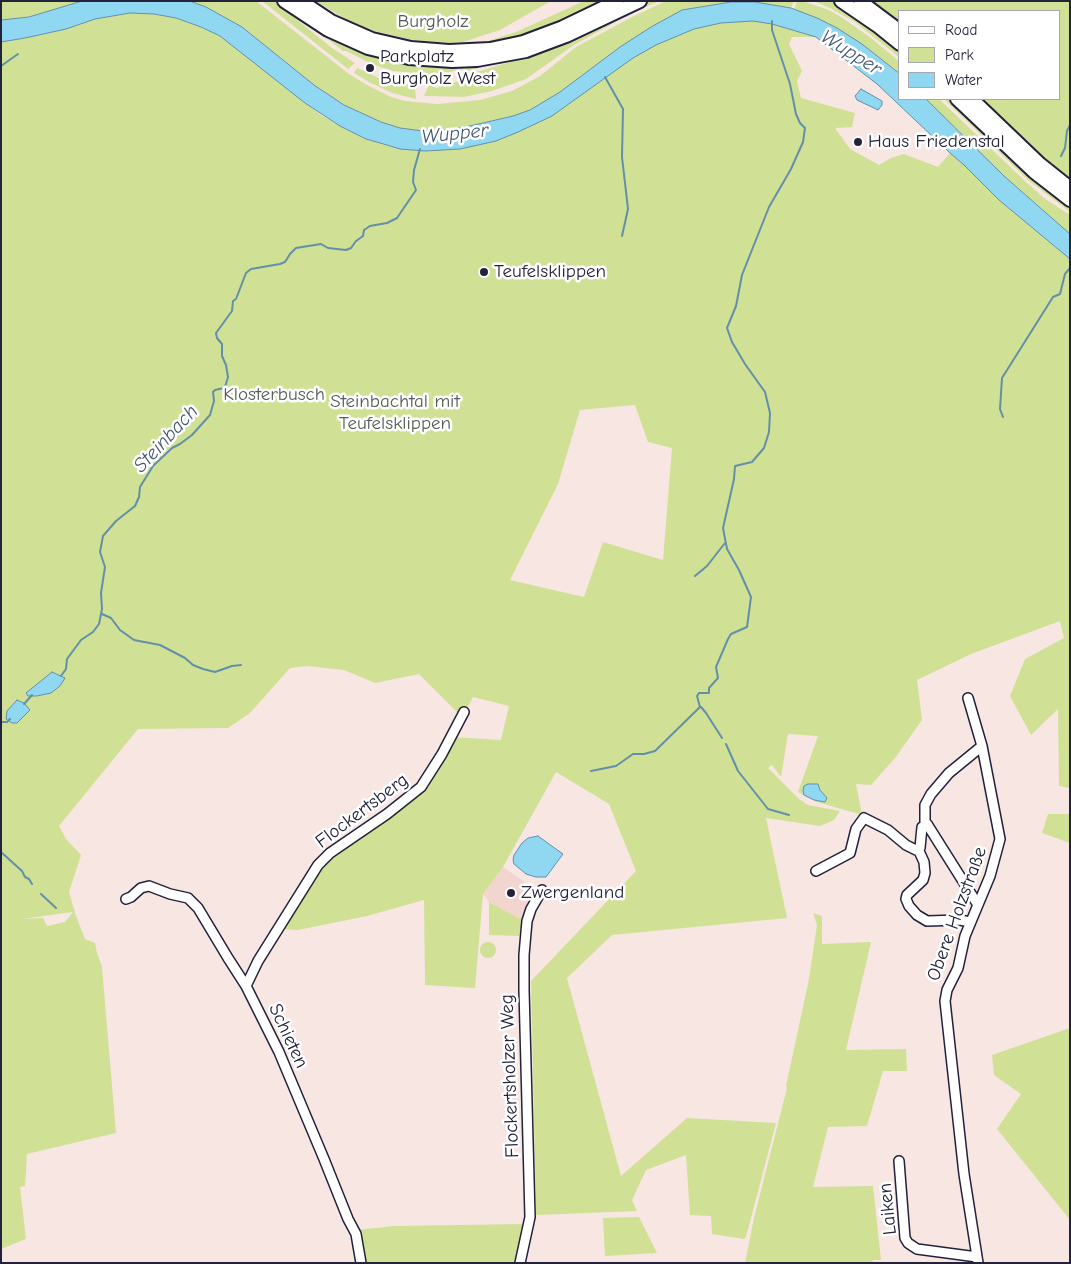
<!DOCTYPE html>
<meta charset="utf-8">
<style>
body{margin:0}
#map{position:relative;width:1071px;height:1264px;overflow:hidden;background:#f8e6e3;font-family:"Comic Neue",sans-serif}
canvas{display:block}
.frame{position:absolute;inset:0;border:2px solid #22223b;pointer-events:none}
.legend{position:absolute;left:898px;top:10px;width:162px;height:90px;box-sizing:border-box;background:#fff;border:1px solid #a7a7b1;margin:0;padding:6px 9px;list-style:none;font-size:15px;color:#22223b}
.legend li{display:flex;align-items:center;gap:10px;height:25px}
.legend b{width:25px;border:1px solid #a7a7b1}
</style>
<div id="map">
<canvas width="1071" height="1264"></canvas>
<div class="frame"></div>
<ul class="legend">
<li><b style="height:6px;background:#fff"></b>Road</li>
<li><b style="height:14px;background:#d0e195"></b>Park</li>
<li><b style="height:14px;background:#90d7f2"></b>Water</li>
</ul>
</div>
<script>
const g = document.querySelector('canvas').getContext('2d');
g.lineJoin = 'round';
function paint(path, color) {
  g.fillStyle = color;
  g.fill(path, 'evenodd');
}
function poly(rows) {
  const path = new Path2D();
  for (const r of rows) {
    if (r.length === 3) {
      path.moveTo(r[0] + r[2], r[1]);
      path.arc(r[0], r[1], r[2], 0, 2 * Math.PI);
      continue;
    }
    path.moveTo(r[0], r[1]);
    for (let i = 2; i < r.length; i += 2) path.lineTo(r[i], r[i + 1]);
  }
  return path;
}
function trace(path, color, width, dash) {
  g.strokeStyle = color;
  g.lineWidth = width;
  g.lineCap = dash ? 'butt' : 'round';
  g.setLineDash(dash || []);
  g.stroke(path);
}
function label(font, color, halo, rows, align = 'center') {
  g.font = font + ' "Comic Neue",sans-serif';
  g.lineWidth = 5;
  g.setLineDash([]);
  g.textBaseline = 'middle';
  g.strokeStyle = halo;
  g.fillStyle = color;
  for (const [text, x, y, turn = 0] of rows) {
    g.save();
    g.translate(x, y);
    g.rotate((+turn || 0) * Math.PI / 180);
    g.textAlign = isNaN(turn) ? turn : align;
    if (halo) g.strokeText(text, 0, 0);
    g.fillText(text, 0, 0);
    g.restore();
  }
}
paint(poly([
 [503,867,538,891,522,920,489,902,483,894]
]), '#f3d5d0');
paint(poly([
 [1,1,82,1,29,17,1,20],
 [190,1,256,1,349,74,367,85,391,97,405,101,437,104,480,100,512,91,540,76,576,47,634,16,666,1,794,1,791,8,755,2,731,2,682,10,651,27,620,47,560,92,530,110,513,116,470,126,448,130,423,131,400,128,381,122,344,105,314,85,242,27,206,7],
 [262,1,274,1,332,48,355,63,348,69],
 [316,1,551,1,500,30,463,42,449,43,413,40,374,31,352,23],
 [584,1,608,1,559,24,508,42,475,45,516,32],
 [648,1,659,1,632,13,574,45,526,79,492,91,464,97,424,96,429,85,437,88,446,84,474,78,470,74,543,52,571,41,600,24],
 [797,1,802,1,829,10,841,17,871,38,900,62,900,74,862,44,817,18,794,10],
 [814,1,832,1,847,10,877,31,900,51,900,58,855,22,830,8],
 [870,1,1070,1,1070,179,1044,159,980,99,1060,99,1060,11,900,11,900,23],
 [130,13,154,14,176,18,201,27,220,36,321,115,340,126,366,139,508,127,624,52,726,15,772,24,816,37,792,37,789,44,802,71,797,81,801,98,855,113,852,127,835,128,850,149,879,165,891,158,904,154,938,167,950,153,964,165,999,200,1070,259,1070,788,1059,786,1058,709,1031,735,1010,696,1025,659,1064,638,1060,621,971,654,917,680,922,720,895,758,871,785,856,784,862,815,817,802,798,792,818,736,788,734,781,777,772,765,768,768,799,799,808,805,840,811,834,820,820,826,766,818,787,918,612,935,567,978,621,1176,687,1118,776,1123,746,1237,744,1239,712,1234,711,1216,690,1215,686,1155,646,1170,632,1200,637,1211,536,1215,531,981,636,871,609,804,556,772,503,867,483,894,475,988,425,985,424,900,367,916,298,930,281,929,315,873,331,854,426,784,452,737,501,740,509,706,473,697,459,725,457,712,419,674,375,683,344,670,307,666,290,668,250,713,228,728,138,729,59,826,66,839,81,855,69,892,76,916,85,939,95,943,97,953,102,967,116,1133,27,1154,25,1186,20,1187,26,1239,1,1249,1,42,25,38,66,29,95,19],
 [635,405,648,442,672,448,663,560,603,542,584,597,510,580,558,484,580,410],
 [73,912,65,922,47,926,43,918,22,919],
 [308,24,498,61,468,71,465,69,440,74,422,74,393,71,372,64,346,51,343,51],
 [357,68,383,80,382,74,398,78,400,83,409,84,415,89,416,99,392,93,369,82,354,73],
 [926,99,939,99,1026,182,1044,198,1070,215,1070,234,1004,176],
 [944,99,952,99,1070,205,1070,212,1028,180],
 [1048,814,1070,814,1070,843,1042,833],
 [489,902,522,920,520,936,489,935],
 [813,913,822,916,822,944,871,942,846,1050,906,1049,907,1071,883,1071,867,1126,828,1127,813,1187,873,1186,881,1260,873,1260,872,1263,745,1263,754,1218,787,1088,786,1086,809,979,817,925],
 [488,950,8],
 [1070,1028,1070,1220,997,1129,1021,1094,994,1075,992,1055],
 [639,1217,657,1253,605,1256,603,1218],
 [525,1224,517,1263,362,1263,357,1230,394,1226]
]), '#d0e195');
const water = poly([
 [82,1,190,1,206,7,242,27,314,85,344,105,381,122,400,128,423,131,448,130,470,126,513,116,530,110,560,92,620,47,651,27,682,10,731,2,755,2,791,8,817,18,837,28,862,44,900,74,900,99,926,99,1004,176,1070,234,1070,259,999,200,964,165,950,153,877,84,816,37,772,24,753,21,721,23,694,29,656,45,633,58,552,116,518,132,496,141,460,149,425,151,400,149,387,145,366,139,340,126,305,103,220,36,201,27,176,18,154,14,130,13,95,19,66,29,25,38,1,42,1,20,29,17,82,1],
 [861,89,882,101,882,105,878,110,857,100,855,96,861,89],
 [52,672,65,678,60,686,51,693,37,696,28,696,26,693,52,672],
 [17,700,24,703,30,710,17,723,12,723,6,719,7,711,17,700],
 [808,784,818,784,820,790,827,798,825,802,814,800,804,795,803,791,804,786,808,784],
 [538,836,563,854,546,877,536,877,526,874,514,864,513,860,514,855,522,843,528,838,538,836]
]);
paint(water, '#90d7f2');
trace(water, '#648fa9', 1);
trace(poly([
 [1,66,18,54],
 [605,77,623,109,622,157,628,209,622,236],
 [1061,156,1065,148,1067,131,1070,125],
 [1003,417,1000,409,1002,378,1053,297,1060,294,1065,274,1070,268],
 [695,576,707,566,725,543],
 [102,614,111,618,120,630,134,640,160,645,185,658,193,665,203,669,215,672,232,666,241,665],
 [61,676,66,669,67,659,81,640,93,632,99,624,102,609,101,593,105,567,100,552,103,536,116,521,135,506,139,497,140,487,153,466,172,448,180,444,192,435,210,415,214,401,213,392,215,390,224,388,226,384,228,377,226,365,222,356,222,344,217,338,216,333,232,311,233,301,236,299,246,273,251,269,280,264,285,262,290,254,296,248,321,244,328,248,346,250,351,248,356,241,363,236,364,230,370,226,387,223,397,218,416,190,413,182,414,170,420,149],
 [24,704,32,695],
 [701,707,706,713,722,738],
 [1,722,7,722,10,719],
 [726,744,738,771,768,809,789,815],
 [591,771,616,766,633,754,644,754,655,751,700,707,697,696,699,693,709,693,709,688,718,678,716,667,728,639,731,634,747,627,751,597,739,570,727,549,723,528,734,479,735,466,752,462,764,448,769,432,770,413,765,392,745,364,732,342,727,328,736,306,742,275,769,207,791,169,803,142,805,128,800,123,796,114,790,84,772,30,772,21],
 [1,852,22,871,25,877,29,879,32,884],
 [41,894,56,908]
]), '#648fa9', 2);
const minor = poly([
 [968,698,982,746,1000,839,990,876,965,936,958,968,947,990,945,1001,964,1174,978,1263],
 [925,824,925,805,931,794,949,773,982,746],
 [918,849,924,862,925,873,923,880,907,895,906,899,909,906,917,915,927,921,960,920,970,922],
 [816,871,850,853,856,829,864,818,888,830,906,845,916,850,920,848,922,827,927,824,978,905],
 [126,899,131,897,141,888,149,886,170,894,188,898,198,908,228,958,246,986,279,1052,324,1159,348,1219,356,1234,361,1263],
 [246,986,258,961,318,865,330,853,387,814,421,787,442,754,464,712],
 [899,1161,905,1238,908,1243,917,1249,977,1257],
 [520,1263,530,1217,524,990,524,955,527,921,531,909,542,890]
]);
const highway = poly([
 [284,1,328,30,368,48,409,58,452,61,477,60,526,51,566,36,640,1],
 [301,1,331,21,372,39,411,48,449,51,490,49,523,42,563,27,617,1],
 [841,1,879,27,900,44],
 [860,1,900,31],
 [957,99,1034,172,1070,200],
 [972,99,1040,164,1070,188]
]);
trace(minor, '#22223b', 12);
trace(highway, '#22223b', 16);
trace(minor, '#fff', 9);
trace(highway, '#fff', 12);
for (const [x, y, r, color] of [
 [370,68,5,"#22223b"],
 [858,142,5,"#22223b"],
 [484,272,5,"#22223b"],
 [511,893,5,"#22223b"]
]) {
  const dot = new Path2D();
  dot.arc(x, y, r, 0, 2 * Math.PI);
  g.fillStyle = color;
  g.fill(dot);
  trace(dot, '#fff', 2);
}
label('19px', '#565b56', '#fff', [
 ["Burgholz",433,22],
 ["Klosterbusch",274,395],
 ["Steinbachtal mit",395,402],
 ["Teufelsklippen",395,424]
]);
label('19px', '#22223b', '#fff', [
 ["Parkplatz",380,57],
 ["Burgholz West",380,79],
 ["Haus Friedenstal",868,142],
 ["Teufelsklippen",494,272],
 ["Zwergenland",521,893]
], 'left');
label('19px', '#22223b', '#fff', [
 ["Flockertsberg",362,811,-37],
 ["Obere Holzstraße",957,914,-70],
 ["Schieten",288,1036,65],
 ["Flockertsholzer Weg",510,1076,-92],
 ["Laiken",888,1209,-96]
]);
label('italic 20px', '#435872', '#fff', [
 ["Wupper",851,53,32],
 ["Wupper",455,134,-6],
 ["Steinbach",166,439,-47]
]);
</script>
